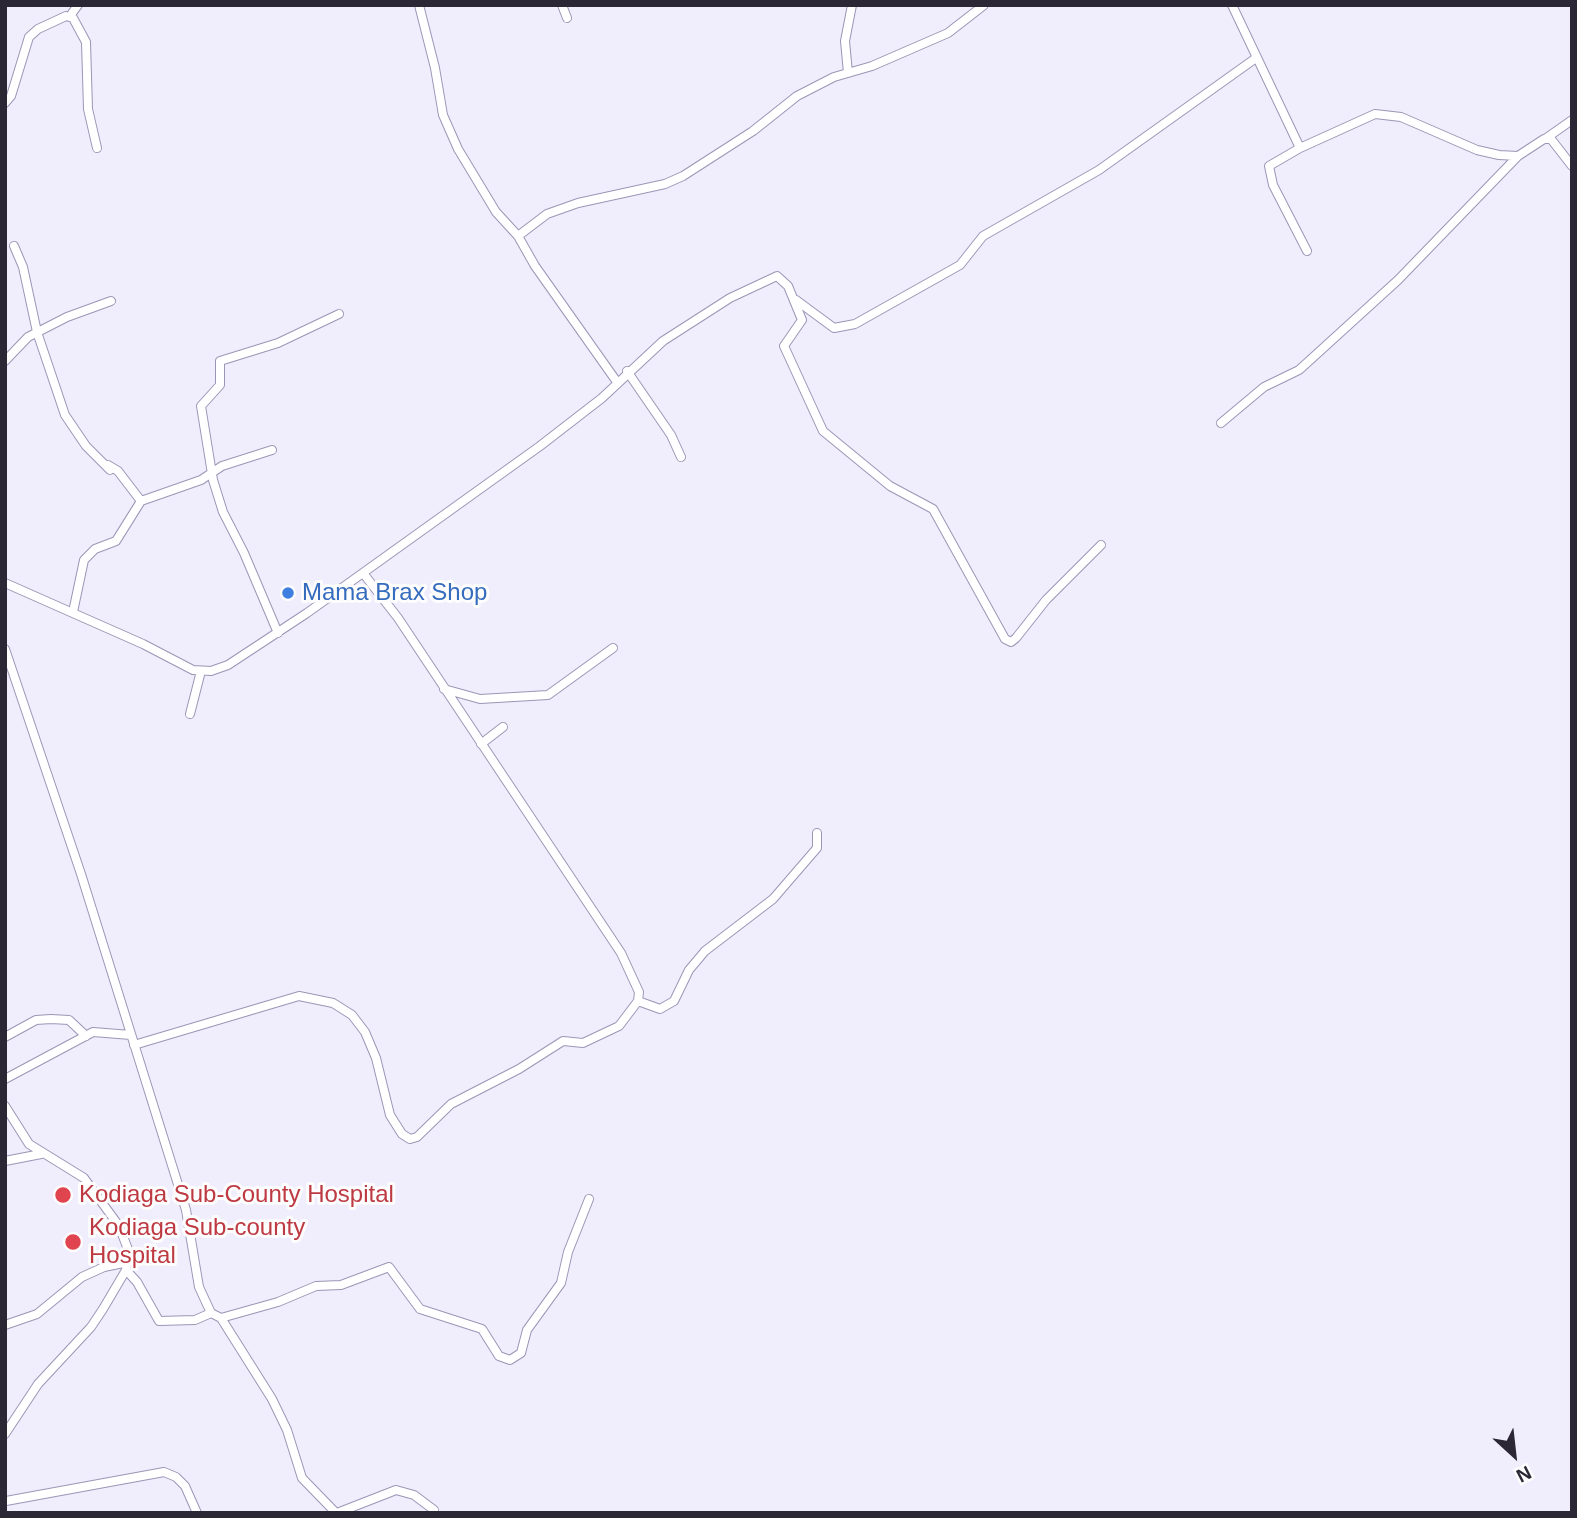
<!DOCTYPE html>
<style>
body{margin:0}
#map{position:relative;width:1577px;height:1518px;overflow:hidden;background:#f0edfc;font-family:Arial,sans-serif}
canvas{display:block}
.frame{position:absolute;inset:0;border:7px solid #2b2735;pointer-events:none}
.north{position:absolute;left:1479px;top:1420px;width:70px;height:70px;-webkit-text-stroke:5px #fdfdfd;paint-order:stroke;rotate:153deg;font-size:19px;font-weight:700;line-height:28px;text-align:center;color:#2b2735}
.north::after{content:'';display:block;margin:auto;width:24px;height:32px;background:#2b2735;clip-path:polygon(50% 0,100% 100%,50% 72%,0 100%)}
</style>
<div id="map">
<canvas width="1577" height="1518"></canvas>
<div class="frame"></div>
<div class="north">N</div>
</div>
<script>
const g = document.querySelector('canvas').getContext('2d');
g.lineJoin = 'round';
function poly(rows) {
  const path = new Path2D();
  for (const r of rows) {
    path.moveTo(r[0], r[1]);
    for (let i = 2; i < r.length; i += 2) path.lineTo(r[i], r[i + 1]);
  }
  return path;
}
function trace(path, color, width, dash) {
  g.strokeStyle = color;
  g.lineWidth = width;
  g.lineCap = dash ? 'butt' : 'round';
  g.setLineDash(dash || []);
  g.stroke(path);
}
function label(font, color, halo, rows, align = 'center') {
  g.font = font + ' Arial,sans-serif';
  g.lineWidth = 6;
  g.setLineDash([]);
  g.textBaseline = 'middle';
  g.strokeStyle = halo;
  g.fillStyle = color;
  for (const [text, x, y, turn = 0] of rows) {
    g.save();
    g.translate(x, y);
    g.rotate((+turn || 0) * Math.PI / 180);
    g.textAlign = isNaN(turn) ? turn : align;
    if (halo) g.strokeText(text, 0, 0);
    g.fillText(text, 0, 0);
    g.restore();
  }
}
const minor = poly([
 [419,5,435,68,443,115,458,149,496,212,518,236,535,266,617,382],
 [562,5,567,18],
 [1232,5,1300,148],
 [70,16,78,5],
 [848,73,845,41,852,5],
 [5,103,11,96,29,37,38,29,66,16,73,18,86,42,88,109,97,148],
 [1545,139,1572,120],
 [518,236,547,214,578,203,665,184,683,176,753,131,797,96,834,77,872,66,948,33,984,5],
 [14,246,23,267,37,332,65,415,86,446,110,470],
 [1307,251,1273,185,1269,166,1300,148,1375,114,1401,117,1477,150,1499,155,1518,156,1544,139,1551,139,1572,166],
 [796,300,834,328,855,324,960,265,983,236,1099,170,1256,58],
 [5,361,28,337,67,317,111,301],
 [627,371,671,435,681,457],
 [1221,423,1264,387,1299,370,1309,361,1398,280,1518,156],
 [108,465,118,471,141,501],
 [5,583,143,644,193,670,211,671,228,665,307,613,540,446,602,398,663,341,730,298,777,276,788,286,802,320,784,346,823,431,890,486,933,509,1005,639,1011,642,1016,638,1046,600,1101,545],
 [73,612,84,560,95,549,116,541,141,501,201,480,222,466,272,450],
 [278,633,244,553,223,512,213,480,201,406,220,385,220,361,278,343,339,314],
 [5,649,81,874,186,1210,199,1287,211,1313,221,1318,272,1399,287,1430,302,1478,336,1513],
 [444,689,480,699,548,695,613,648],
 [190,714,201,671],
 [481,744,503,727],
 [638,1001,660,1009,674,1001,689,970,705,951,773,899,817,848,817,833],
 [5,1037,36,1020,51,1019,69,1020,86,1036],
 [134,1045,299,996,333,1003,352,1015,365,1032,376,1058,390,1115,402,1134,410,1139,417,1137,451,1104,519,1069,563,1041,583,1043,619,1026,638,1001,639,992,621,953,398,618,363,573],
 [5,1079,93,1032,131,1035],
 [5,1106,29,1144,84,1178,119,1226,129,1252,126,1270,103,1309,91,1327,38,1384,5,1434],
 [5,1161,41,1154],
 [126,1270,137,1282,159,1321,195,1320,211,1313],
 [221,1318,278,1302,316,1286,341,1285,389,1267,420,1309,482,1329,499,1356,510,1360,521,1353,527,1330,561,1283,568,1252,589,1199],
 [5,1325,37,1314,82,1277,104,1267,128,1262],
 [6,1501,164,1472,176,1477,185,1486,197,1513],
 [337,1513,396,1490,414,1495,434,1510]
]);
trace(minor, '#9d95b6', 10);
trace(minor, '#fff', 8);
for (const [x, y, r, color] of [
 [288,593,7,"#3f7fe0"],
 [63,1195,9,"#e0444e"],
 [73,1242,9,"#e0444e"]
]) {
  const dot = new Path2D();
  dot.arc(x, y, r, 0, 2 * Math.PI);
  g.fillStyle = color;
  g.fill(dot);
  trace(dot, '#fdfdfd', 2.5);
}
label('24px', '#366cbe', '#fdfdfd', [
 ["Mama Brax Shop",302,593]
], 'left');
label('24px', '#be3a42', '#fdfdfd', [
 ["Kodiaga Sub-County Hospital",79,1195],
 ["Kodiaga Sub-county",89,1228],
 ["Hospital",89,1256]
], 'left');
</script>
